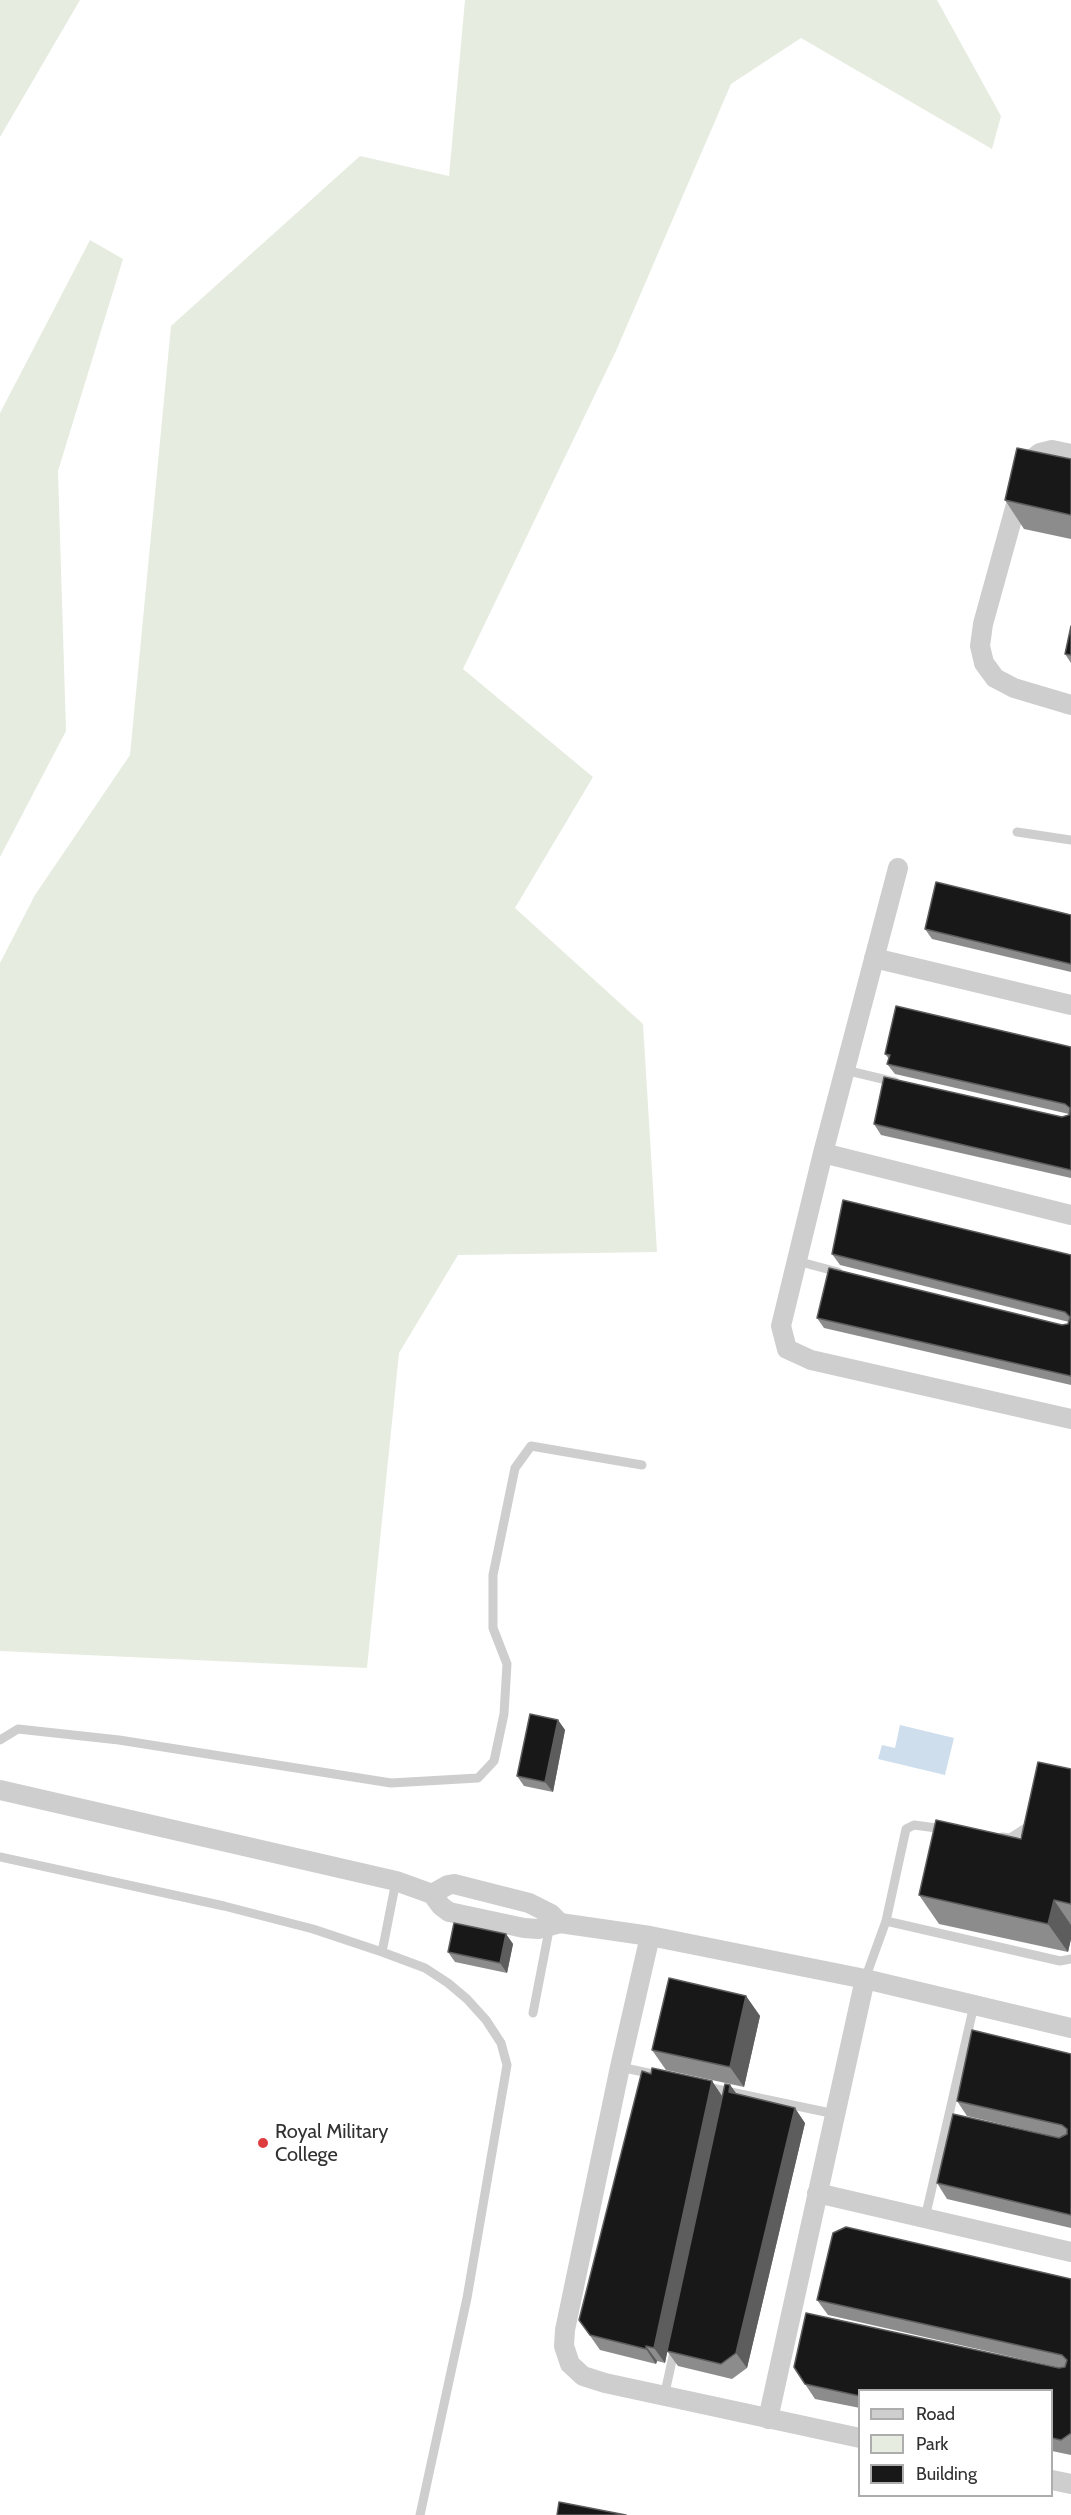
<!DOCTYPE html>
<style>
body{margin:0}
#map{position:relative;width:1071px;height:2515px;overflow:hidden;background:#fff;font-family:Cabin,sans-serif}
canvas{display:block}
.legend{position:absolute;left:858px;top:2389px;width:195px;height:108px;box-sizing:border-box;background:#fff;border:2px solid #adadad;margin:0;padding:8px 10px;list-style:none;font-size:18px;color:#313131}
.legend li{display:flex;align-items:center;gap:12px;height:30px}
.legend b{width:30px;border:2px solid #adadad}
</style>
<div id="map">
<canvas width="1071" height="2515"></canvas>
<ul class="legend">
<li><b style="height:8px;background:#cecece"></b>Road</li>
<li><b style="height:16px;background:#e6ede0"></b>Park</li>
<li><b style="height:16px;background:#181818"></b>Building</li>
</ul>
</div>
<script>
const g = document.querySelector('canvas').getContext('2d');
g.lineJoin = 'round';
function paint(path, color) {
  g.fillStyle = color;
  g.fill(path, 'evenodd');
}
function poly(rows) {
  const path = new Path2D();
  for (const r of rows) {
    path.moveTo(r[0], r[1]);
    for (let i = 2; i < r.length; i += 2) path.lineTo(r[i], r[i + 1]);
  }
  return path;
}
function trace(path, color, width, dash) {
  g.strokeStyle = color;
  g.lineWidth = width;
  g.lineCap = dash ? 'butt' : 'round';
  g.setLineDash(dash || []);
  g.stroke(path);
}
function label(font, color, halo, rows, align = 'center') {
  g.font = font + ' Cabin,sans-serif';
  g.lineWidth = 6;
  g.setLineDash([]);
  g.textBaseline = 'middle';
  g.strokeStyle = halo;
  g.fillStyle = color;
  for (const [text, x, y, turn = 0] of rows) {
    g.save();
    g.translate(x, y);
    g.rotate((+turn || 0) * Math.PI / 180);
    g.textAlign = isNaN(turn) ? turn : align;
    if (halo) g.strokeText(text, 0, 0);
    g.fillText(text, 0, 0);
    g.restore();
  }
}
paint(poly([
 [0,0,80,0,0,137],
 [465,0,937,0,1001,116,992,149,801,38,731,84,616,351,463,669,593,777,515,908,643,1024,657,1252,458,1255,399,1353,367,1668,0,1651,0,963,35,895,130,755,171,326,360,156,449,176],
 [90,240,123,259,58,471,66,731,0,857,0,413]
]), '#e6ede0');
paint(poly([
 [900,1725,954,1738,945,1775,878,1759,882,1745,895,1748]
]), '#cedeec');
trace(poly([
 [1017,832,1071,840],
 [845,1070,895,1082],
 [797,1261,838,1272],
 [0,1740,18,1729,119,1740,391,1783,478,1778,494,1761,504,1714,507,1664,493,1628,493,1575,515,1468,531,1446,642,1465],
 [1002,1837,1010,1838,1032,1824],
 [0,1857,224,1906,313,1929,382,1952,425,1968,448,1983,467,1999,486,2020,501,2043,507,2065,467,2298,420,2515],
 [886,1921,1060,1961,1071,1959],
 [382,1952,396,1881],
 [865,1979,886,1921,906,1829,914,1825,944,1829],
 [533,2013,550,1925],
 [620,2067,653,2074],
 [707,2087,835,2114],
 [964,2123,948,2119,974,2005],
 [925,2218,948,2119],
 [664,2397,675,2347]
]), '#cecece', 9);
trace(poly([
 [1071,454,1052,450,1040,453,1031,460,1025,472,983,624,980,646,984,663,995,678,1014,688,1071,705],
 [898,868,823,1153,781,1326,787,1349,811,1360,1071,1419],
 [874,958,1071,1005],
 [823,1153,1071,1215],
 [0,1790,396,1881,432,1894,441,1906,449,1912,524,1928,538,1929,560,1923,650,1936],
 [432,1894,448,1885,454,1884,529,1903,551,1914,560,1923],
 [817,2193,1071,2252],
 [768,2419,865,1979],
 [860,2438,605,2383,583,2376,570,2364,564,2346,565,2330,620,2067,650,1936,865,1979,1071,2028],
 [1052,2480,1071,2484]
]), '#cecece', 20);
paint(poly([
 [1071,459,1071,539,1024,529,1005,500],
 [1071,626,1071,663,1065,654],
 [1071,915,1071,972,932,939,925,929],
 [1071,1047,1071,1178,881,1135,874,1124,1062,1117,1069,1115,1069,1114,895,1074,887,1064,889,1059,885,1054],
 [832,1254,1071,1255,1071,1385,824,1328,817,1318,1062,1325,1068,1324,1069,1322,840,1265],
 [558,1720,565,1730,553,1792,524,1786,517,1776],
 [1071,1769,1071,1939,1068,1952,939,1924,919,1895,1021,1839],
 [506,1934,513,1944,507,1973,455,1962,448,1952],
 [746,1996,760,2016,744,2087,666,2070,652,2050],
 [1071,2054,1071,2228,947,2199,937,2183,1060,2138,967,2116,957,2101],
 [651,2074,712,2081,722,2096,730,2085,736,2093,805,2123,747,2368,732,2379,678,2366,667,2351,665,2363,657,2361,656,2364,600,2350,579,2320],
 [1071,2279,1071,2455,1052,2451,1052,2391,860,2391,860,2408,815,2399,805,2384,1061,2368,828,2315,817,2300]
]), '#8c8c8c');
paint(poly([
 [558,1720,565,1730,553,1792,545,1782],
 [1054,1900,1071,1925,1071,1939,1068,1952,1048,1924],
 [506,1934,513,1944,507,1973,500,1963],
 [746,1996,760,2016,744,2087,730,2067],
 [712,2081,722,2096,665,2363,654,2348],
 [730,2085,741,2100,729,2092],
 [795,2108,805,2123,747,2368,736,2353],
 [646,2346,657,2361,656,2364,646,2349]
]), '#5d5d5d');
const building = poly([
 [1017,448,1071,459,1071,515,1005,500,1017,448],
 [1071,626,1071,655,1065,654,1071,626],
 [936,882,1071,915,1071,964,925,929,936,882],
 [896,1006,1071,1047,1071,1170,874,1124,884,1077,1062,1117,1069,1115,1070,1108,1065,1104,887,1064,890,1055,885,1054,896,1006],
 [843,1200,1071,1255,1071,1376,817,1318,829,1268,1062,1325,1068,1324,1070,1317,1065,1312,832,1254,843,1200],
 [530,1714,558,1720,545,1782,517,1776,530,1714],
 [1038,1762,1071,1769,1071,1904,1054,1900,1048,1924,919,1895,936,1820,1021,1839,1038,1762],
 [454,1923,506,1934,500,1963,448,1952,454,1923],
 [669,1978,746,1996,730,2067,652,2050,669,1978],
 [972,2030,1071,2054,1071,2215,937,2183,953,2114,1059,2138,1067,2134,1067,2129,1062,2125,957,2101,972,2030],
 [652,2068,712,2081,654,2348,646,2346,646,2349,590,2335,579,2320,642,2071,651,2074,652,2068],
 [725,2084,730,2085,729,2092,795,2108,736,2353,721,2364,667,2351,725,2084],
 [846,2227,1071,2279,1071,2433,1061,2440,1052,2438,1052,2391,860,2391,860,2396,805,2384,794,2367,806,2313,1059,2368,1065,2367,1067,2360,1062,2355,817,2300,833,2233,846,2227],
 [559,2502,626,2515,557,2515,559,2502]
]);
paint(building, '#181818');
trace(building, '#5d5d5d', 1.5);
for (const [x, y, r, color] of [
 [263,2143,6,"#de3d40"]
]) {
  const dot = new Path2D();
  dot.arc(x, y, r, 0, 2 * Math.PI);
  g.fillStyle = color;
  g.fill(dot);
  trace(dot, '#fff', 2);
}
label('20px', '#313131', '#fff', [
 ["Royal Military",275,2132],
 ["College",275,2155]
], 'left');
</script>
